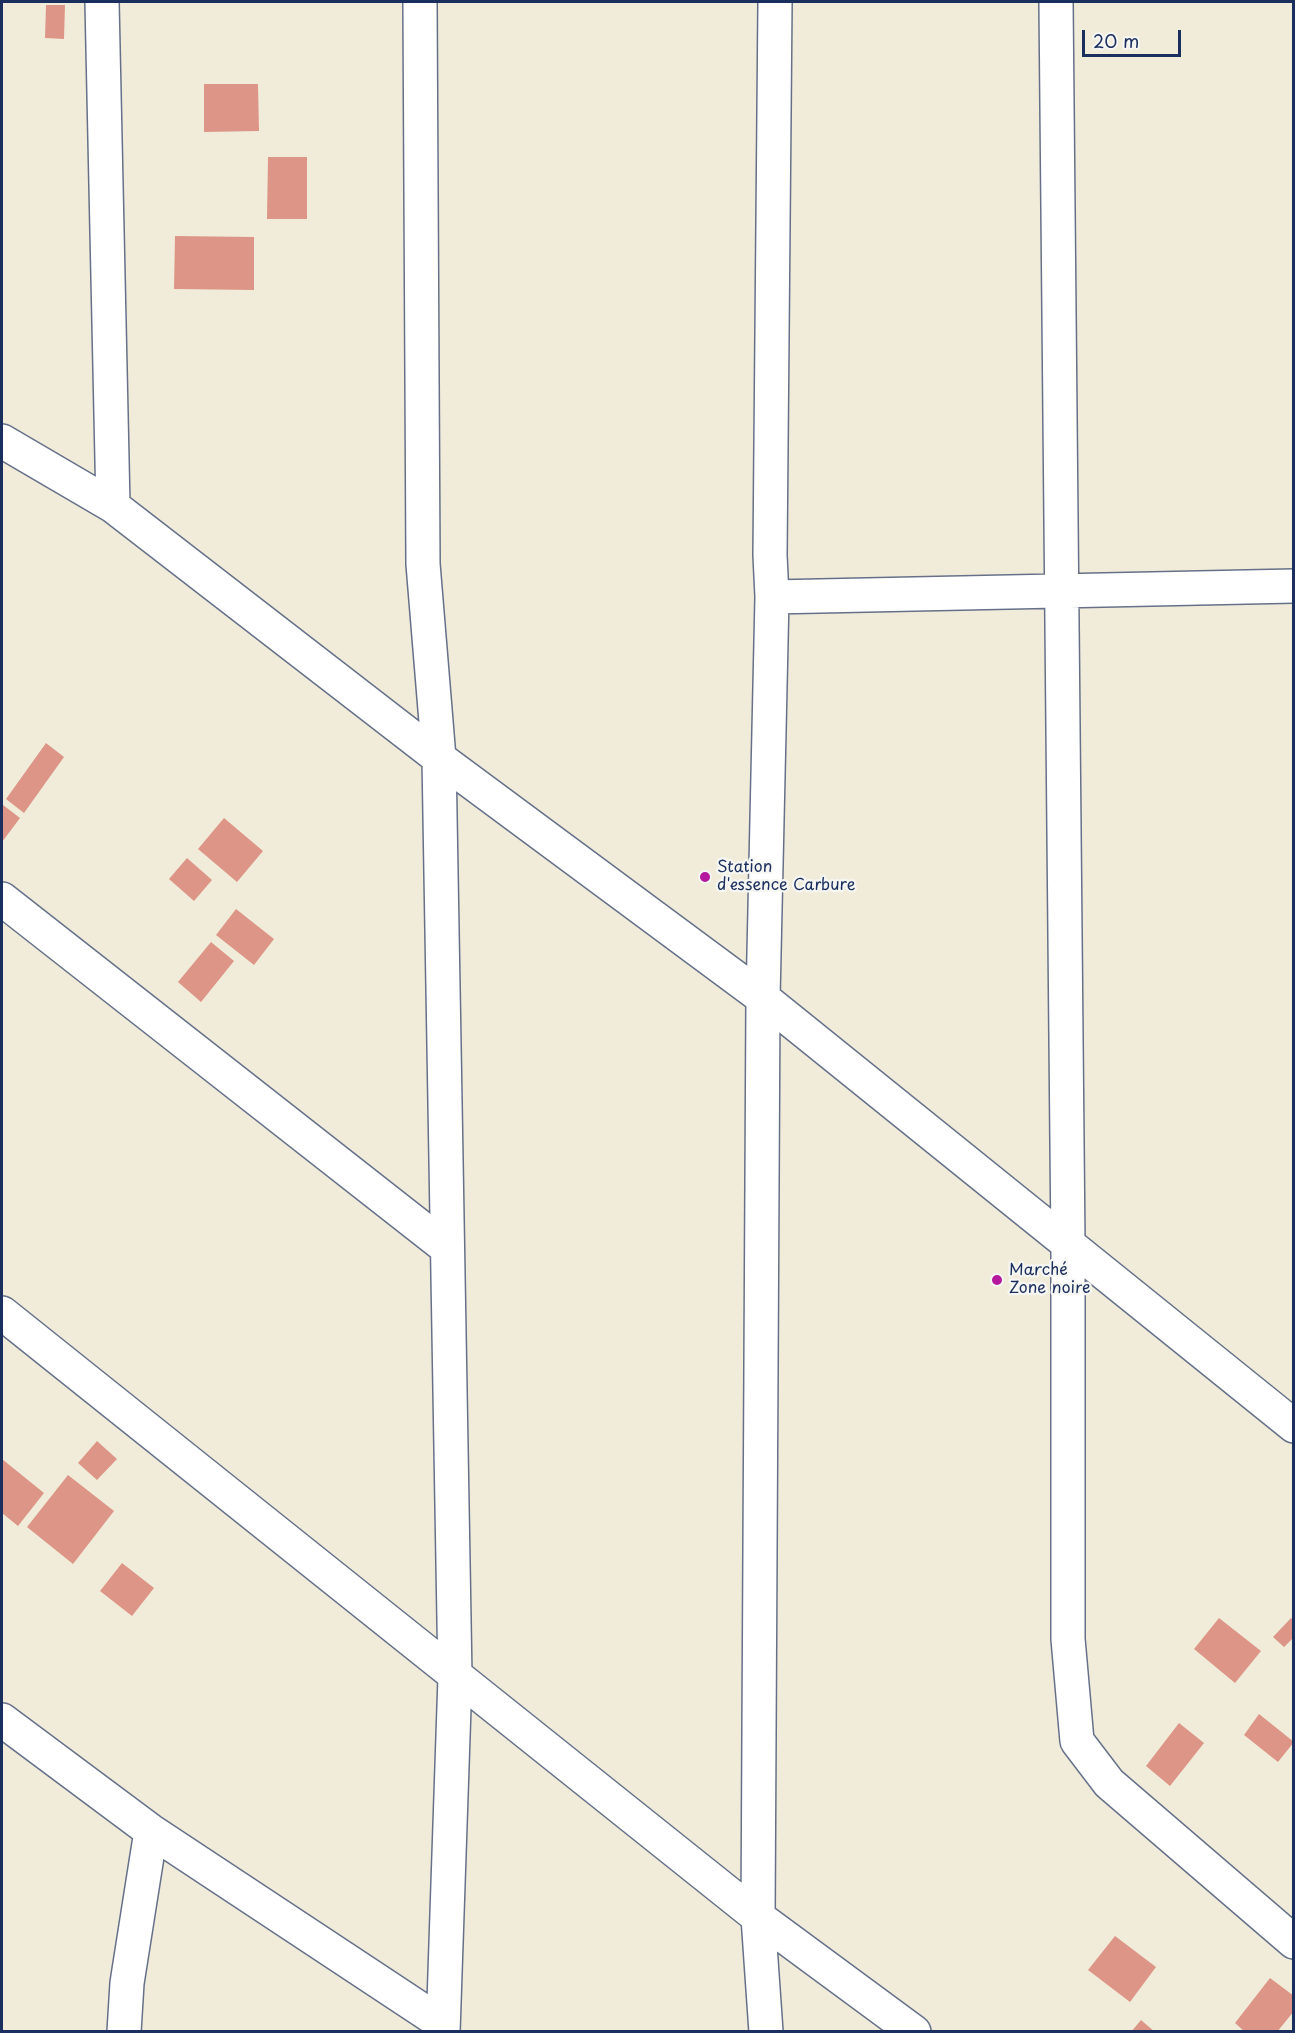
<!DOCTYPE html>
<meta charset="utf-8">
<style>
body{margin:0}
#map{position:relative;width:1295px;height:2033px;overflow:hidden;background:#f1ecda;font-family:"Playpen Sans",sans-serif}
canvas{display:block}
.frame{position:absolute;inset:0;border:3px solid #1b2f5e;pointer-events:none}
.scale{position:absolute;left:1082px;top:30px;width:99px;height:27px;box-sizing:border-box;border:3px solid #1b2f5e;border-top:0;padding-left:8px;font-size:18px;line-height:21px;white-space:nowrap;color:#1b2f5e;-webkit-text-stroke:4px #f6f6f2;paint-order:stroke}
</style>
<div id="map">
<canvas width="1295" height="2033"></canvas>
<div class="frame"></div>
<div class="scale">20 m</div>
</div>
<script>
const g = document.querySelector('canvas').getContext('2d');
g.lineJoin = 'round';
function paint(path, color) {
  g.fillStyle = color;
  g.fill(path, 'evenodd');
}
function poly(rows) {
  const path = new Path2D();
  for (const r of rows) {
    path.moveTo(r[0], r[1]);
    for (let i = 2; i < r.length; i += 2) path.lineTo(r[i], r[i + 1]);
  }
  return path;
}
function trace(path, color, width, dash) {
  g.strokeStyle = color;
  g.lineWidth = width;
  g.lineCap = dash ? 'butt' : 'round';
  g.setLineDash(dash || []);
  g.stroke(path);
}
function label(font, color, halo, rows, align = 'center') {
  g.font = font + ' "Playpen Sans",sans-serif';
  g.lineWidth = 4.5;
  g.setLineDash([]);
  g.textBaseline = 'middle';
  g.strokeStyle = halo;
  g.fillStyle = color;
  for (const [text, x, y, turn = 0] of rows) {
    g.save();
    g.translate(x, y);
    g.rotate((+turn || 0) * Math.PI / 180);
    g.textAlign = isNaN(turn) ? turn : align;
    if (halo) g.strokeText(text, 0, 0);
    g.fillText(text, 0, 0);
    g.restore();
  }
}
paint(poly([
 [46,5,65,5,64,39,45,38],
 [204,84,258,84,259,131,204,132],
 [268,157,307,157,307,219,267,219],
 [175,236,254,237,254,290,174,289],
 [46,743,64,757,24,813,6,799],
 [3,805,20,818,2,842,2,808],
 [224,818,263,851,237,882,198,849],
 [187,858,212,880,194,901,169,879],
 [236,909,274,939,254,965,216,935],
 [211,942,234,961,201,1002,178,982],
 [97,1441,117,1459,97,1480,78,1463],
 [2,1459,44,1493,18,1526,2,1513],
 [68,1475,114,1511,73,1564,27,1527],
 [122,1563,154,1588,132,1616,100,1591],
 [1219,1618,1261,1651,1235,1683,1194,1649],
 [1291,1618,1294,1620,1294,1637,1284,1647,1273,1637],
 [1259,1714,1294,1742,1278,1762,1244,1735],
 [1179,1723,1204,1743,1170,1786,1146,1766],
 [1115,1936,1156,1967,1130,2002,1088,1970],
 [1270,1978,1294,1996,1294,2011,1277,2032,1245,2032,1235,2023],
 [1141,2020,1155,2032,1131,2032]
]), '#dc9586');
const minor = poly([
 [102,2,113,506],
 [420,2,423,564,439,758,455,1677,443,2032],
 [1056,2,1068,1246,1068,1639,1077,1741,1109,1783,1294,1942],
 [2,441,113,506,439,758,763,998,1294,1426],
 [772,597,1294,586],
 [2,899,447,1248],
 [2,1313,758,1917,914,2032],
 [2,1720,151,1831,443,2024],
 [124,2032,127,1983,151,1831],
 [766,2032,758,1917,763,998,772,597,770,555,775,2]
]);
trace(minor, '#667189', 36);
trace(minor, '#fff', 33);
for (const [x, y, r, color] of [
 [705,877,6,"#b5179e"],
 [997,1280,6,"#b5179e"]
]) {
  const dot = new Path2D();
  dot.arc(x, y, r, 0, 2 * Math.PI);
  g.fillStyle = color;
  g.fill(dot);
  trace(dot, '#f6f6f2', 2);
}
label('16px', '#1b2f5e', '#f6f6f2', [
 ["Station",717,868],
 ["d'essence Carbure",717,886],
 ["Marché",1009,1271],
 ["Zone noire",1009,1289]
], 'left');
</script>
